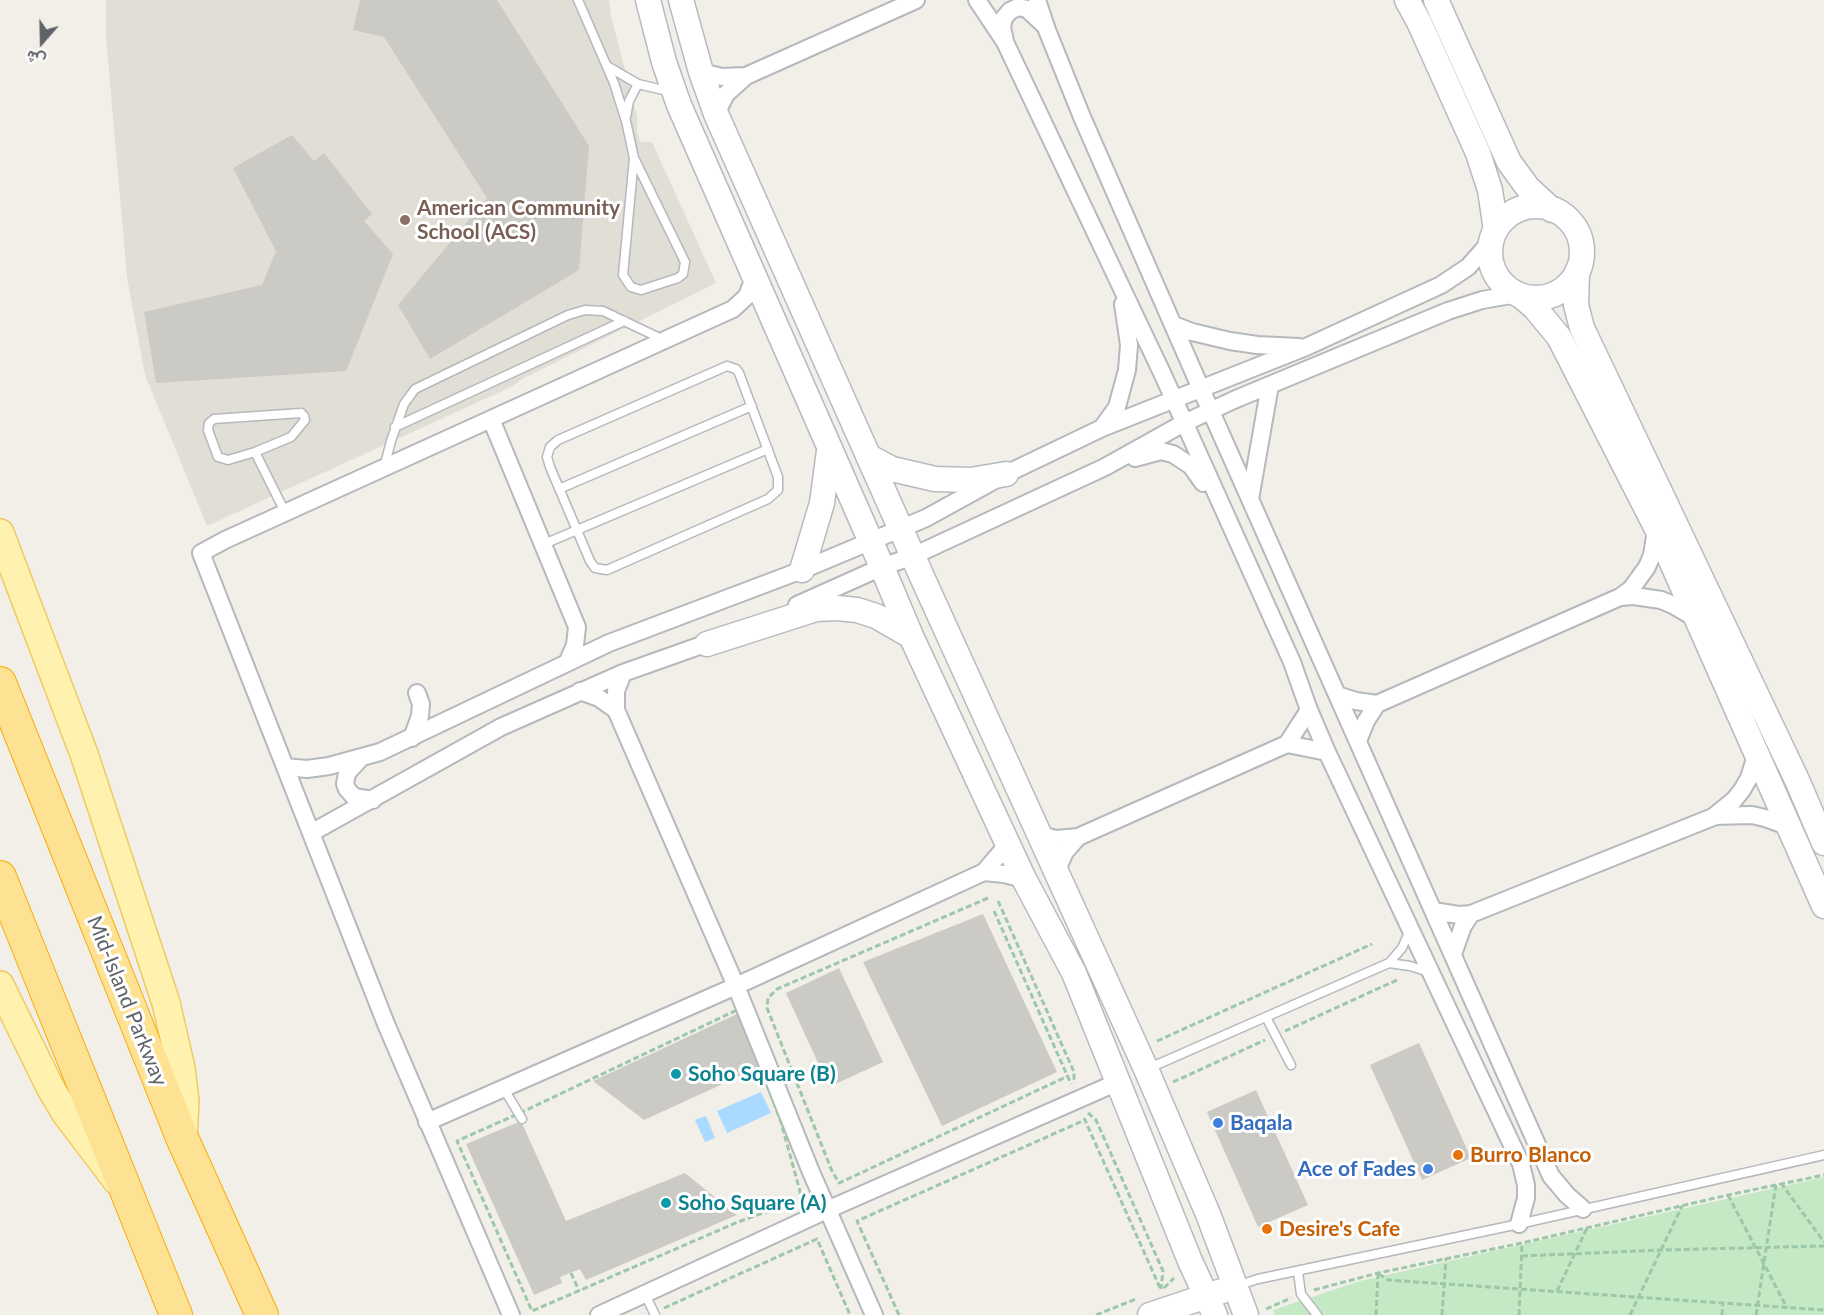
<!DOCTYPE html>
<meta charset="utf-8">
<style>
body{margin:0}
#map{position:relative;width:1824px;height:1315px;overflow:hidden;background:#f1efe8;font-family:Lato,Vazirmatn,sans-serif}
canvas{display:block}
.north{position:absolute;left:12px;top:12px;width:60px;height:60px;-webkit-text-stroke:4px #fff;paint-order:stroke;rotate:200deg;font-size:16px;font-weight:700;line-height:24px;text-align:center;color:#5f6368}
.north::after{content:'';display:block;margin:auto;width:21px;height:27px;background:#5f6368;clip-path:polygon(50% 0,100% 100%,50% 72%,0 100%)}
</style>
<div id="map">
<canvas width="1824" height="1315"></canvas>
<div class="north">ش</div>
</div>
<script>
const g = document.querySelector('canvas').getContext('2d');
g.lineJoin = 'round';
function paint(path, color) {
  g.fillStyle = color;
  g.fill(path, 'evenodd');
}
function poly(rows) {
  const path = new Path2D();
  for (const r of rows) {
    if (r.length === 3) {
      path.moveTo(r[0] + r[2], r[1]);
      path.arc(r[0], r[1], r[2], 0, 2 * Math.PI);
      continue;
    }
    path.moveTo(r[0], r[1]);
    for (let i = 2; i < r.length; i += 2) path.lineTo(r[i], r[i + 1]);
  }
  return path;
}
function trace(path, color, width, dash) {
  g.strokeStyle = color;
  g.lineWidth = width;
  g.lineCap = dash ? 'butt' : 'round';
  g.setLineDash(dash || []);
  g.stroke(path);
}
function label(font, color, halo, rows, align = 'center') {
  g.font = font + ' Lato,sans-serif';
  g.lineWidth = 6;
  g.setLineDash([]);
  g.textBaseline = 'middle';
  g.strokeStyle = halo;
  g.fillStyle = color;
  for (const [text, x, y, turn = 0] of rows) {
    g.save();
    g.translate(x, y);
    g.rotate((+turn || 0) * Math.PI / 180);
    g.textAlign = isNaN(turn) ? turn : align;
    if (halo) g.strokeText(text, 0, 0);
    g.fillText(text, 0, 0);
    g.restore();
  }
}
paint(poly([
 [106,0,609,0,611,16,637,116,637,132,640,142,652,142,716,283,524,378,511,387,207,526,145,375,127,277,106,37]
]), '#e1ded6');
paint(poly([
 [1824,1177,1824,1315,1275,1315,1273,1310,1360,1281]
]), '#c5e8c5');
paint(poly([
 [761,1092,771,1113,727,1133,717,1111],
 [706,1116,715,1138,705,1142,695,1120]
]), '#aadaff');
paint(poly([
 [360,0,497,0,589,146,579,270,430,359,398,305,487,198,384,37,353,30],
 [292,135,314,161,324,153,372,214,364,221,393,254,346,371,156,383,144,312,262,285,276,251,233,168],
 [983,914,1057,1072,942,1126,863,962],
 [839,968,883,1062,829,1087,786,993],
 [737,1014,760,1067,644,1120,593,1081],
 [1419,1043,1471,1158,1422,1180,1370,1065],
 [1256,1090,1308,1205,1258,1227,1207,1112],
 [521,1121,566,1221,685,1173,737,1215,586,1280,580,1269,560,1277,562,1283,534,1295,466,1144]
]), '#cccac5');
const lane = poly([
 [578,0,614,83,626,121,634,158],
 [607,66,638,84,672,92],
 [626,117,629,101,638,84],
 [634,158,685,262,683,274,678,278,641,290,631,287,623,275,634,158],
 [727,366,736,369,739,373,778,477,778,490,768,499,607,570,595,568,590,561,550,467,547,457,550,447,558,440,727,366],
 [301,413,304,416,305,420,291,437,255,452,228,460,218,457,208,430,209,423,214,419,301,413],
 [395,427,624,321],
 [255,452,285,512],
 [384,468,391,441,404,404,415,389,568,315,585,310,603,311,664,340],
 [559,489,752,406],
 [544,544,768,449],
 [1389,963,1410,966,1429,972],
 [1266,1017,1291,1065],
 [1147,1069,1389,963,1402,948,1410,930],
 [504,1089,522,1119],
 [1298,1272,1301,1294,1317,1315],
 [1236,1286,1258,1279,1519,1224,1824,1155],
 [645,1294,655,1315]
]);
const street = poly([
 [977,0,1005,42,1163,375,1292,662,1309,710,1327,752,1521,1164,1526,1185,1526,1198,1519,1224],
 [1037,0,1047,30,1082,117,1201,389,1551,1176,1567,1195,1583,1209],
 [1005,41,1002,27,1004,18,1010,11,1018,7,1027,9,1043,24],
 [701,72,722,77,746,76],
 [716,114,726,94,746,76,916,0],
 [1174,325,1192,332,1230,341,1257,345,1299,347],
 [491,419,577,627,575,645,568,661],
 [1102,428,1117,407,1127,370,1129,345,1123,304],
 [1135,458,1161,451,1173,454,1191,466,1203,483],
 [1250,499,1270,385],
 [1620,597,1634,596,1661,600,1673,605,1697,619],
 [797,605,882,567,913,556,1105,467,1184,423,1236,399,1448,311,1482,300,1517,294],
 [623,673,616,691,616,710,736,986,811,1172,874,1315],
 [580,691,599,698,616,710],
 [1337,695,1356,701,1377,704,1620,597,1631,589,1647,567,1652,555,1656,530],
 [412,738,420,716,421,704,417,693],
 [1358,741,1366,721,1377,704],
 [1287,744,1327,752],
 [360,759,347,773,345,784,347,789,354,797,373,800],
 [285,767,307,769,329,766,380,752,609,643,802,570,926,518,1006,474,1102,428,1306,347,1441,285,1468,267,1492,240],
 [1714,816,1752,815,1765,818,1790,827],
 [311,833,501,727,623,673,716,640],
 [1039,835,1057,839,1078,837,1287,744,1309,710],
 [984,872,1004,874,1024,879],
 [1056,872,1065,852,1078,837],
 [1433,911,1459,915,1471,914,1713,817,1734,800,1742,790,1749,778,1757,752],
 [1453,954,1463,926,1471,914],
 [427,1122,736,986,984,872,1008,844],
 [511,1315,386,1024,201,553,225,540,733,309,747,296,754,278],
 [599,1315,827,1210,1118,1082]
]);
const secondary = poly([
 [648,0,664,62,679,105,882,567,911,636,1024,879,1074,973,1190,1261,1215,1315],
 [681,0,701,72,716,114,923,579,1146,1069,1208,1214,1246,1315],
 [1407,0,1419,22,1478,153,1490,190,1496,230],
 [1436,0,1509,162,1528,188,1552,210],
 [1536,252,46],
 [1577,272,1576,305,1582,328,1797,780,1824,843],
 [1521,296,1535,308,1559,337,1657,529,1824,906],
 [868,456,892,469,935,479,971,480,1006,474],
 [802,570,822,503,829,451],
 [707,644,816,609,837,608,857,610,876,616,911,636],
 [1150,1315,1222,1291]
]);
const primary = poly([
 [0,533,84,754,166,1003,181,1068,185,1101,183,1138],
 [0,985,50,1087,66,1114,117,1181]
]);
const highway = poly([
 [0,683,183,1140,262,1315],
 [0,877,176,1315]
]);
trace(lane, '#b5b8bc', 11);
trace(street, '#b5b8bc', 20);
trace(secondary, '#b6babf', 27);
trace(primary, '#f2c960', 30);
trace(highway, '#f9ab00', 34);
trace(poly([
 [988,898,777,989,768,998,767,1008,832,1171,839,1183,850,1178,1068,1076],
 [998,901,1074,1072,1074,1083],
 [994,911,1071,1084],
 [739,1009,781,1122,802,1199,738,1222,532,1311,457,1141,520,1113,739,1009],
 [1285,1031,1397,980],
 [1157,1041,1372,944],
 [1173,1082,1265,1040],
 [1088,1113,1096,1120,1163,1271,1161,1289],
 [1084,1118,1161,1290],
 [1781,1183,1824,1242],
 [1728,1195,1787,1308],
 [1522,1256,1662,1250,1824,1246],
 [571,1273,579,1291],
 [1379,1274,1388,1280,1824,1310],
 [1164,1288,1174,1278],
 [1314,1290,1378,1273,1522,1243,1728,1195,1824,1175],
 [1557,1291,1587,1228],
 [664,1308,817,1239,850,1315],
 [1266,1309,1291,1298],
 [899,1315,857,1221,1085,1120],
 [1096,1315,1136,1299],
 [1376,1315,1378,1273],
 [1442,1315,1446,1258],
 [1519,1315,1522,1243],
 [1630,1315,1682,1206],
 [1722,1315,1723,1302],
 [1756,1315,1776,1184]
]), '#9cc7a9', 3, [6, 3]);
trace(lane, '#fff', 8);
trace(street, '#fff', 16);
trace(secondary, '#fff', 24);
trace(primary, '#fff2af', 27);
trace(highway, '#fde293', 32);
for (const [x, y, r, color] of [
 [405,220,6,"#8d6e63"],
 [676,1074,6,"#0f9aa8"],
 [1218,1123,6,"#3f7fe0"],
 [1458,1155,6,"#e8710a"],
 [1428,1169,6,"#3f7fe0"],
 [666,1203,6,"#0f9aa8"],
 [1267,1229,6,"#e8710a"]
]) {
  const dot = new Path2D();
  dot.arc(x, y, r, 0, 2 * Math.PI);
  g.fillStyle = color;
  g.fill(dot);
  trace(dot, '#fff', 2);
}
label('bold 21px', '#785e54', '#fff', [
 ["American Community",417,208],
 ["School (ACS)",417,232]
], 'left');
label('21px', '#5f6368', '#fff', [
 ["Mid-Island Parkway",127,1001,68]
]);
label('bold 21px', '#0d838f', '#fff', [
 ["Soho Square (B)",688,1074],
 ["Soho Square (A)",678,1203]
], 'left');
label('bold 21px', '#366cbe', '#fff', [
 ["Baqala",1230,1123],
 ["Ace of Fades",1416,1169,"right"]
], 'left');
label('bold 21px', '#c56008', '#fff', [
 ["Burro Blanco",1470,1155],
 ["Desire's Cafe",1279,1229]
], 'left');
</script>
